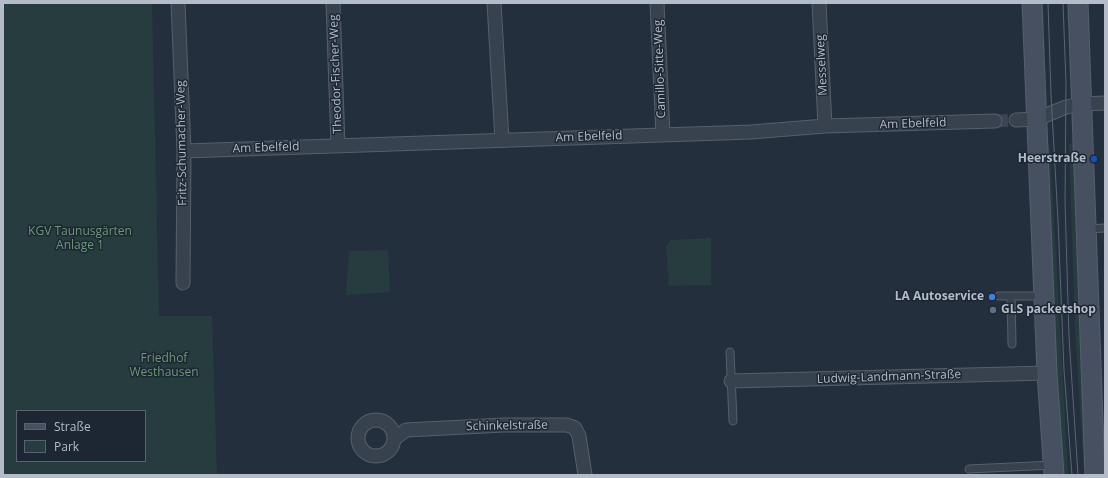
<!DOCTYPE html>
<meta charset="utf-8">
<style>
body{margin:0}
#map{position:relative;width:1108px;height:478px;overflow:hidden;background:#242f3e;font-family:"Open Sans",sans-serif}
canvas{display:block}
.frame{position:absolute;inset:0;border:4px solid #b4bcc9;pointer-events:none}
.legend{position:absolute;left:16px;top:410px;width:130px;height:52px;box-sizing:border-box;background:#1d2633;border:1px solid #59626f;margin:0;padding:5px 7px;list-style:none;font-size:12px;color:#b4bcc9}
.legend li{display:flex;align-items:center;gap:8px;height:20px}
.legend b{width:20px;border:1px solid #59626f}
</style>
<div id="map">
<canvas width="1108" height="478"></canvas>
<div class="frame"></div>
<ul class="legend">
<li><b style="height:5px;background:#465061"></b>Straße</li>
<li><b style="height:11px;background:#263c3f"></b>Park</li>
</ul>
</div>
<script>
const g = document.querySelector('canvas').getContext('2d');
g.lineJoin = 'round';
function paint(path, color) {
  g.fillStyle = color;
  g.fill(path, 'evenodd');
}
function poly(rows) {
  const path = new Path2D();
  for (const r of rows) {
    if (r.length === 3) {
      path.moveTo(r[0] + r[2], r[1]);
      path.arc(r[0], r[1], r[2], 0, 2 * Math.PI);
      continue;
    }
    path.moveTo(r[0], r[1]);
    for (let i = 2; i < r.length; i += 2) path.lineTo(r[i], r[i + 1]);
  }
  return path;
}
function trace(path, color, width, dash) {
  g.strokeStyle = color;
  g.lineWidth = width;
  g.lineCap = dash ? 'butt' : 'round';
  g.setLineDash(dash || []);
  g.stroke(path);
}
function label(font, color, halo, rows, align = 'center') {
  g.font = font + ' "Open Sans",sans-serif';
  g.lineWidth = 3;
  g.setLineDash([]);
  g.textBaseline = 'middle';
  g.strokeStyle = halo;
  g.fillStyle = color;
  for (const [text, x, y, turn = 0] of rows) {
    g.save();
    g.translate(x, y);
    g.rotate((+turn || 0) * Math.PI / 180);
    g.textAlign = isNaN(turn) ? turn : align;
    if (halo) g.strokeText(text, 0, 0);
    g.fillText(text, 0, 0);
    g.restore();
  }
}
paint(poly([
 [3,3,152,3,159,316,212,316,217,475,3,475],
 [17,411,145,411,145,461,17,461],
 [1040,3,1043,3,1046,88,1043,88],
 [1067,3,1071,3,1074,77,1070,78],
 [1069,144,1076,144,1077,267,1083,405,1088,475,1084,475,1075,329],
 [1044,145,1050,145,1068,475,1063,475,1060,444],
 [711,238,711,285,669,286,666,247,671,240],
 [388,250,390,292,346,295,349,251]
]), '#263c3f');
trace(poly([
 [995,121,1016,120]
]), '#3a4453', 13, [13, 6]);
const service = poly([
 [1088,229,1105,228],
 [999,296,1044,296],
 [1011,296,1012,344],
 [730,352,733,421],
 [969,469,1053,465]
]);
const minor = poly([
 [178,3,184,151,183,283],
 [333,3,338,146],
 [494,3,502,140],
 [657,3,663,135],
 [819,3,825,126],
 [1016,120,1037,119,1066,107,1082,104,1105,103],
 [184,151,751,132,825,126,995,121],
 [731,381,1047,373],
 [376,438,18],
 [394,439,406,430,504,425,567,425,575,428,579,436,585,475]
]);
const secondary = poly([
 [1032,3,1047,373,1054,475],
 [1078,3,1095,475]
]);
trace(service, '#565f6c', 9);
trace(minor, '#565f6c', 15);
trace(secondary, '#565f6c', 21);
trace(service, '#38414e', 7);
trace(minor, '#38414e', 13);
trace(secondary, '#465061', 19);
trace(poly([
 [1048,3,1051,95,1058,220,1064,370,1072,475],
 [1063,3,1066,83,1065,202,1069,337,1078,475]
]), '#5a6575', 1);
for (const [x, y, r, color] of [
 [1094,159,4,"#1a4fb4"],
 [992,297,4,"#3f7fe0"],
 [993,310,4,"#5c6f8a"]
]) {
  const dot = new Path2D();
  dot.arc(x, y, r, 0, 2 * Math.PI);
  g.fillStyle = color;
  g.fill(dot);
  trace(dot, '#1d2633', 1.5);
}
label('12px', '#b4bcc9', '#1d2633', [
 ["Messelweg",822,65,-93],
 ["Camillo-Sitte-Weg",660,69,-92],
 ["Theodor-Fischer-Weg",336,74,-92],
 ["Am Ebelfeld",913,124,-2],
 ["Am Ebelfeld",589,137,-2],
 ["Fritz-Schumacher-Weg",182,143,-91],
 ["Am Ebelfeld",266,148,-2],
 ["Ludwig-Landmann-Straße",889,377,-2],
 ["Schinkelstraße",507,426,-1]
]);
label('bold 12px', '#b4bcc9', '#1d2633', [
 ["Heerstraße",1086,159],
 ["LA Autoservice",984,297],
 ["GLS packetshop",1001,310,"left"]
], 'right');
label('12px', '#6b9a76', '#1d2633', [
 ["KGV Taunusgärten",80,232],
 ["Anlage 1",80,246],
 ["Friedhof",164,359],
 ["Westhausen",164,373]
]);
</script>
